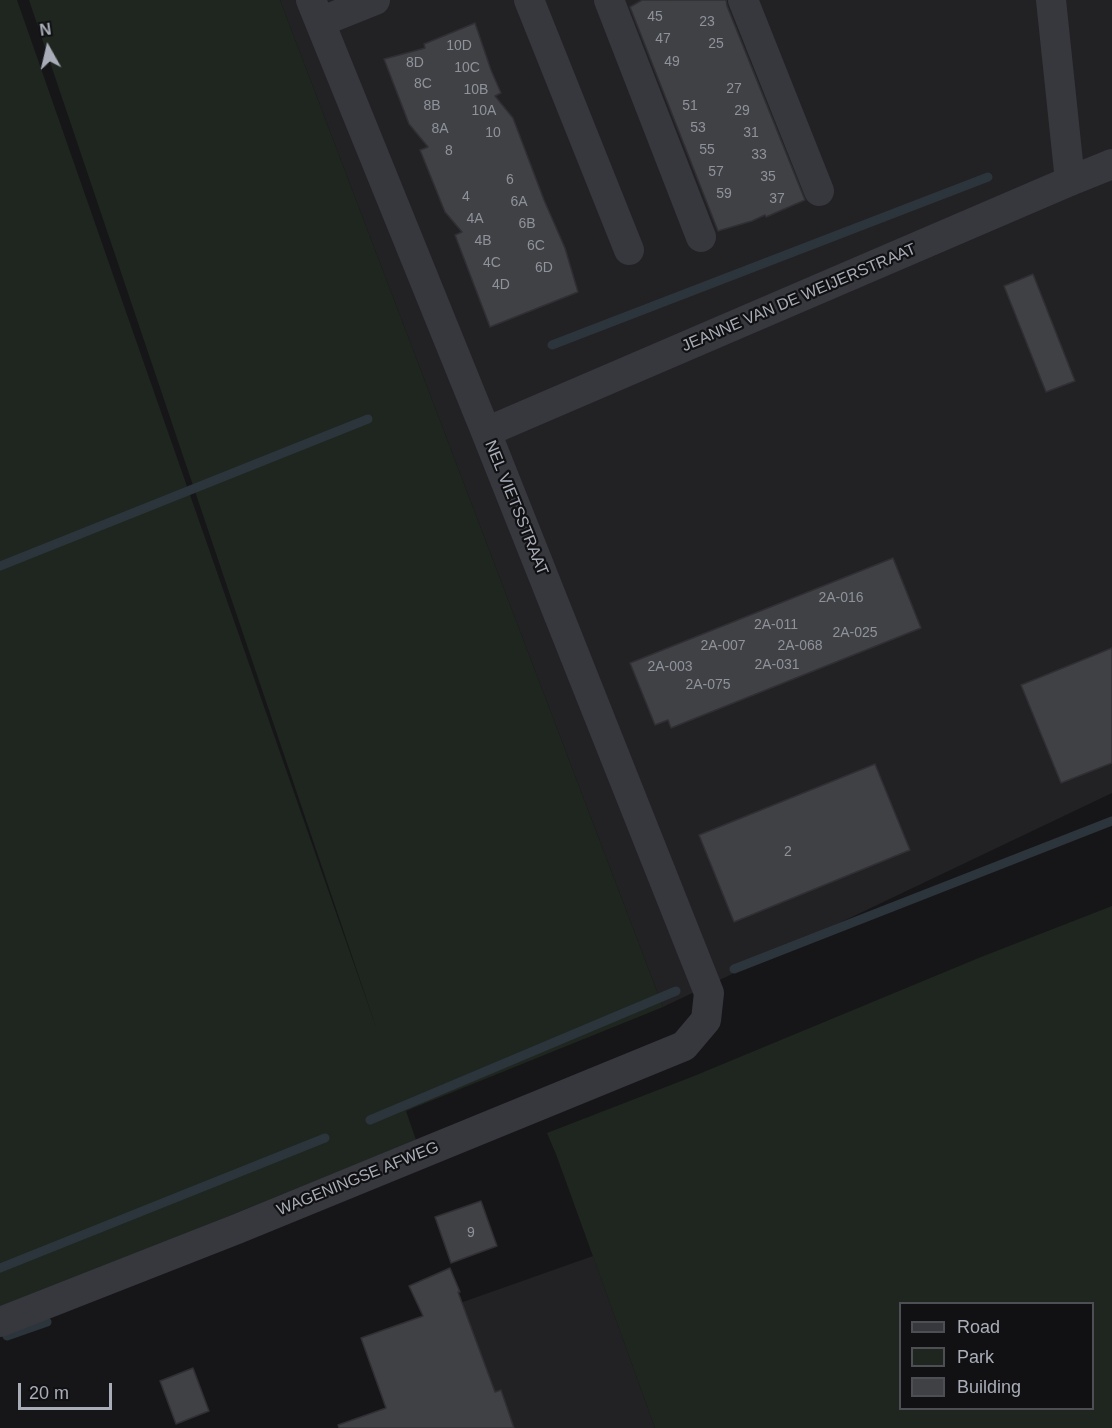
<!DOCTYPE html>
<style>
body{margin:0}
#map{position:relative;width:1112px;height:1428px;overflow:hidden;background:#161618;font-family:Arial,sans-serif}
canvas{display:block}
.legend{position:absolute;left:899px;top:1302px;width:195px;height:108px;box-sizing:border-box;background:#111113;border:2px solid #4d4f55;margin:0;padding:8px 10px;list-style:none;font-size:18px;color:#a8adb8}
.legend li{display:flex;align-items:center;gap:12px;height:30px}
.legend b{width:30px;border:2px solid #4d4f55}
.north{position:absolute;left:18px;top:18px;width:60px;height:60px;-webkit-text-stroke:4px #111113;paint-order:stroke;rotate:352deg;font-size:16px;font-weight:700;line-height:24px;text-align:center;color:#a8adb8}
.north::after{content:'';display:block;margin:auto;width:21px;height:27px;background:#a8adb8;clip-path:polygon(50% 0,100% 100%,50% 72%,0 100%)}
.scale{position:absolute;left:18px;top:1383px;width:94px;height:27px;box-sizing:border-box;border:3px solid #a8adb8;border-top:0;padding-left:8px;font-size:18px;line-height:21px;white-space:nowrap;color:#a8adb8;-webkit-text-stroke:4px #111113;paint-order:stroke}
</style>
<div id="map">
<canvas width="1112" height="1428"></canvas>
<ul class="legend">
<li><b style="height:8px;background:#37383d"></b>Road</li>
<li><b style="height:16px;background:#1e261f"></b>Park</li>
<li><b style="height:16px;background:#404145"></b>Building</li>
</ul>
<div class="north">N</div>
<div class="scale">20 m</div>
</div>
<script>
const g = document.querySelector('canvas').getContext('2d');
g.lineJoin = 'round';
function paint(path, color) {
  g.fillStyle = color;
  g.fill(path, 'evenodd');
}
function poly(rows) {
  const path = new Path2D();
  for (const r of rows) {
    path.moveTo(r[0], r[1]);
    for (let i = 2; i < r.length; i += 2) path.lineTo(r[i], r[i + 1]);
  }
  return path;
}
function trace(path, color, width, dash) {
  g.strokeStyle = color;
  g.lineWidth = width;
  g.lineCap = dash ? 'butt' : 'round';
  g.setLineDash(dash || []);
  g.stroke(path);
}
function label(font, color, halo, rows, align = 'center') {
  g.font = font + ' Arial,sans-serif';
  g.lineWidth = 4.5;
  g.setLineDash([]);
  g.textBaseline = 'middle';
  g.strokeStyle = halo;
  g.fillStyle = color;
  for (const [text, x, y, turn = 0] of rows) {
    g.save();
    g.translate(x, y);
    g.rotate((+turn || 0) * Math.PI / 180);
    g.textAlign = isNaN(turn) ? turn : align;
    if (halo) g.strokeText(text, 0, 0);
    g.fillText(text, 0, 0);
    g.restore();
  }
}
paint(poly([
 [280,0,1112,0,1112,793,663,1007],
 [593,1256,655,1428,397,1428,361,1338]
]), '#222225');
paint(poly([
 [0,0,17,0,376,1027,29,0,280,0,663,1007,406,1111,416,1140,0,1309],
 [1112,906,1112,1428,655,1428,556,1154,547,1133,694,1076,981,957],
 [900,1304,1092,1304,1092,1408,900,1408]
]), '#1e261f');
trace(poly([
 [552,345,988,177],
 [0,566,368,419],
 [734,969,1112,821],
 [370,1120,676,991],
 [0,1268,325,1138],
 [7,1336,47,1322]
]), '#2c353c', 9);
const building = poly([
 [642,0,726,0,727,6,805,200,766,217,765,215,752,221,718,231,630,7,642,0],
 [475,23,491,70,501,93,495,96,513,118,544,200,565,248,578,292,490,327,455,235,462,232,445,212,420,150,428,147,409,124,384,59,425,48,424,44,475,23],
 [1033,274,1075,381,1046,392,1004,286,1033,274],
 [893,558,921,628,671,728,668,720,655,725,630,663,893,558],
 [1112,648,1112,763,1061,783,1021,685,1112,648],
 [875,764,910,850,734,922,699,835,875,764],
 [481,1201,497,1246,451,1263,435,1217,481,1201],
 [450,1268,460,1292,458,1292,495,1392,501,1390,514,1428,339,1428,338,1425,386,1408,361,1338,423,1316,409,1286,450,1268],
 [193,1368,209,1411,176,1424,160,1381,193,1368]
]);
paint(building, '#404145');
trace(building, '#303034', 1.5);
trace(poly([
 [529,0,629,250],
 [609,0,701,237],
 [743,0,819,191],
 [1051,0,1070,181],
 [320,22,375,0],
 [486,432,1070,181,1112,164],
 [0,1322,237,1229,684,1046,706,1020,709,993,486,432,311,0]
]), '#37383d', 30);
label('14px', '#8e929b', null, [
 ["45",655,17],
 ["23",707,22],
 ["47",663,39],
 ["25",716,44],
 ["10D",459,46],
 ["49",672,62],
 ["8D",415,63],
 ["10C",467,68],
 ["8C",423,84],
 ["27",734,89],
 ["10B",476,90],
 ["8B",432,106],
 ["51",690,106],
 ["10A",484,111],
 ["29",742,111],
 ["53",698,128],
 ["8A",440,129],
 ["10",493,133],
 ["31",751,133],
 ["55",707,150],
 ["8",449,151],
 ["33",759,155],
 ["57",716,172],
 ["35",768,177],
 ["6",510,180],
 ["59",724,194],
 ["4",466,197],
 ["37",777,199],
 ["6A",519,202],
 ["4A",475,219],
 ["6B",527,224],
 ["4B",483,241],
 ["6C",536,246],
 ["4C",492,263],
 ["6D",544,268],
 ["4D",501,285],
 ["2A-016",841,598],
 ["2A-011",776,625],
 ["2A-025",855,633],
 ["2A-007",723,646],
 ["2A-068",800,646],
 ["2A-031",777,665],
 ["2A-003",670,667],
 ["2A-075",708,685],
 ["2",788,852],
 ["9",471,1233]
]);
label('16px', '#a8adb8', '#111113', [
 ["JEANNE VAN DE WEIJERSTRAAT",799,298,-23],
 ["NEL VIETSSTRAAT",516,508,68],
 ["WAGENINGSE AFWEG",358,1179,-22]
]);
</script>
